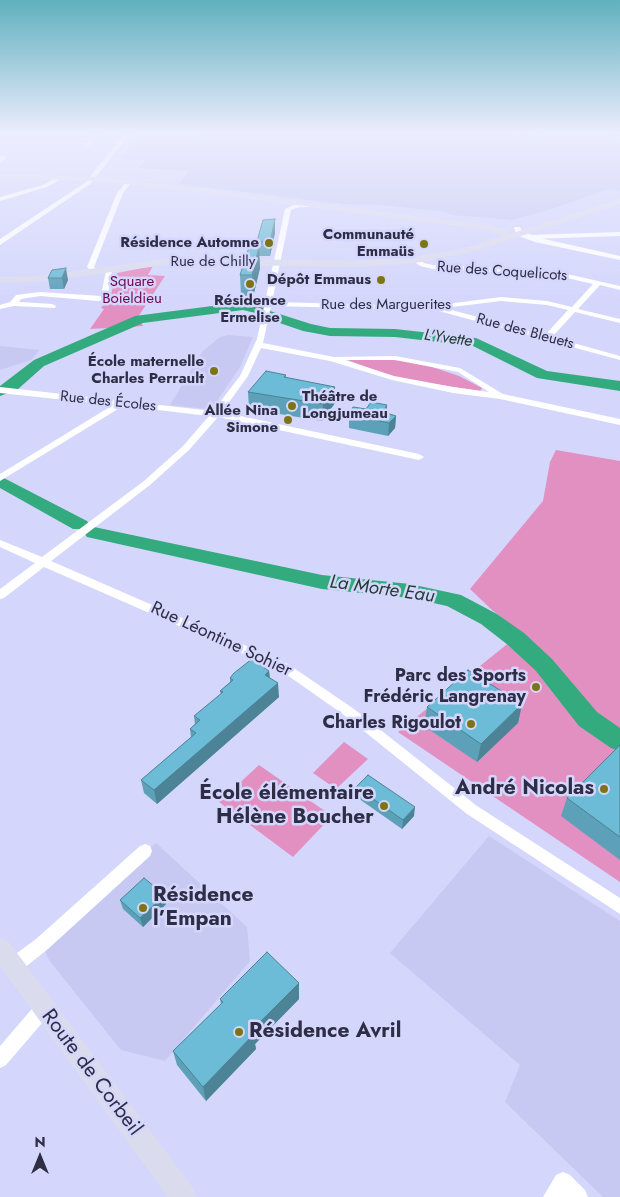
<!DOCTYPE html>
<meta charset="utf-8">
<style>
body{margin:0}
#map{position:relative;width:620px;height:1197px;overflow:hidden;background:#d4d6fc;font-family:Jost,sans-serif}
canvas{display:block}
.north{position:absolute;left:15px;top:1132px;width:50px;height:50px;-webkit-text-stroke:4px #d4d6fc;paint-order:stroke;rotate:0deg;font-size:14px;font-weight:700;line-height:20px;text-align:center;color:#2d2d45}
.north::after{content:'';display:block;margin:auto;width:18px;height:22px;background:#2d2d45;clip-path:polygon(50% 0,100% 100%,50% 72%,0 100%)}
</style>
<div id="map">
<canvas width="620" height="1197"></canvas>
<div class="north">N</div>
</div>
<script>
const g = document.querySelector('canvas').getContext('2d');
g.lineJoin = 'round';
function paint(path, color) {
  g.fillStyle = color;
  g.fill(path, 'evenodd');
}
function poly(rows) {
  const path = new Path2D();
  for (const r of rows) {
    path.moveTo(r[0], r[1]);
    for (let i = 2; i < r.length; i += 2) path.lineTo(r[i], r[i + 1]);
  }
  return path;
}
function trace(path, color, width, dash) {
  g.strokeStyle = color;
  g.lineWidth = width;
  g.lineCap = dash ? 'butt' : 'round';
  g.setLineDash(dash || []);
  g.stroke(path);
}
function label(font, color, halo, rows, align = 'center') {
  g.font = font + ' Jost,sans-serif';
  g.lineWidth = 5;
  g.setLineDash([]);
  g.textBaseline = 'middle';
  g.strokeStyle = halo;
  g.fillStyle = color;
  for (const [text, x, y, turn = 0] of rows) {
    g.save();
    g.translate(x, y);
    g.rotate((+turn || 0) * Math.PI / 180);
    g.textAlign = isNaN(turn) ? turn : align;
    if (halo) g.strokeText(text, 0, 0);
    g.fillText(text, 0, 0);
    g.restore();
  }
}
paint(poly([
 [200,134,501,134,620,140,620,191,609,189,552,209,512,220,452,215,441,211,379,205,342,204,179,184,189,171,137,168,146,160,121,159,138,136,198,137],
 [228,335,253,337,240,367,213,407,206,409,170,405,202,352,220,337],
 [0,346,40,350,31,360,0,370],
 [489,836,620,921,620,1197,603,1197,505,1102,520,1065,390,953],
 [156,843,247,927,250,961,165,1061,121,1050,49,960,42,944]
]), '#c7c9f3');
paint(poly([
 [153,266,148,275,165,276,138,317,143,326,90,329,104,309,101,308,111,294,117,273],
 [369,358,417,362,459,376,482,388,480,391,394,378,348,360],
 [556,450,620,461,620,882,398,732,521,633,491,609,470,589,543,501,550,462],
 [344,742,368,759,336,789,313,773],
 [259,765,332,816,293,857,219,802]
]), '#e28fc1');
paint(poly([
 [243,302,268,308,270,311,311,324,330,328,395,329,476,338,547,371,620,381,620,391,537,378,473,346,395,337,330,336,303,331,265,318,263,315,243,310,143,323,44,366,17,390,0,396,0,386,34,360,135,316,243,302],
 [0,476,87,521,90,525,87,529,94,527,322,575,410,584,461,595,497,614,524,633,552,659,597,712,620,728,620,751,611,748,579,726,536,671,508,645,481,624,447,606,410,598,322,589,87,537,84,533,87,529,73,529,0,488,0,476]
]), '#34ab7e');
paint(poly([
 [93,134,98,134,88,147,84,147,93,134],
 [0,156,4,156,7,158,0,162,0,156],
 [56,178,61,179,47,187,0,201,0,197,43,185,56,178],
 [126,182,131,183,123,193,94,267,98,272,93,273,87,267,117,193,126,182],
 [298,203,314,203,317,205,314,207,299,207,291,210,272,302,431,306,501,297,547,301,572,307,593,284,554,275,433,269,420,266,412,260,415,258,424,263,433,265,554,271,620,286,620,290,600,285,578,309,620,319,620,323,575,312,552,337,620,356,620,360,435,310,271,306,263,343,334,357,395,356,460,368,503,394,620,419,620,425,500,399,453,393,392,380,330,361,261,348,248,376,222,412,419,454,424,457,419,460,218,417,189,450,150,485,51,561,288,664,354,709,477,806,620,898,620,914,467,814,344,715,280,670,44,567,4,598,0,599,0,589,35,563,0,547,0,540,42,557,144,481,183,446,209,416,123,406,0,481,0,474,113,405,0,393,0,387,213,411,240,376,257,339,285,209,298,203],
 [501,301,547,305,568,310,545,335,444,308,501,301],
 [345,360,395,360,458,372,489,392,453,387,394,376,345,360],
 [620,232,620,236,528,239,525,237,528,235,620,232],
 [109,268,112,270,107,300,98,301,40,296,21,299,19,302,52,304,56,306,55,308,14,306,0,309,0,305,10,302,16,295,40,292,101,296,106,270,109,268],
 [145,844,150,846,152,851,150,856,48,949,18,973,12,975,6,973,4,967,6,961,36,939,140,846,145,844],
 [43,1001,49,1003,51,1009,49,1015,6,1065,0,1068,0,1046,37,1003,43,1001],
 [563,1172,570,1175,585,1190,588,1197,543,1197,556,1175,563,1172]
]), '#fff');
paint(poly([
 [124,134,130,134,90,184,0,245,0,239,86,182,124,134],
 [514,227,520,227,522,231,540,238,620,256,620,260,535,242,516,235,514,227]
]), '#fff');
paint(poly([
 [0,174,100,177,220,191,488,225,507,230,510,234,620,199,620,204,468,253,415,263,357,267,172,264,37,282,0,283,0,277,37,276,172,258,357,261,415,257,463,249,503,236,488,230,220,195,100,181,0,178,0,174],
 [0,938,8,941,193,1188,197,1197,168,1197,0,966,0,938]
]), '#dbdbee');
const rail = poly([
 [611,134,620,135]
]);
trace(rail, '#71728f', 3);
trace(rail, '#d4d6fc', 2, [5.5]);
paint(poly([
 [275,233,270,256,259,256,260,268,253,297,241,296,240,275,257,247,257,241],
 [52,270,68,280,64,289,50,289,48,278],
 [286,375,286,377,335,403,322,421,249,409,248,392],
 [387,413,396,416,395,428,388,436,349,428,349,415],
 [269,671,270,678,279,697,157,804,144,793,141,780,191,737,190,729,195,724,194,716,221,694,220,691,230,682,230,678],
 [522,704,518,723,477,762,424,726,427,707],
 [620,745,620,860,561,816,567,798],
 [356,787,414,816,402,829,355,796],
 [165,895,166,904,143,927,123,909,120,900],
 [220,999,299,999,255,1044,256,1049,206,1101,177,1065,173,1051,221,1004]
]), '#5da1b9');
paint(poly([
 [275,219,275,233,270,256,270,242],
 [259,247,260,268,253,297,252,275],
 [66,268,68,280,64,289,62,278],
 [335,387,335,403,322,421,323,404],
 [387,405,387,418,383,412],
 [396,416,395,428,388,436,389,423],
 [269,671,270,685,265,675],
 [278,683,279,697,157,804,154,790],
 [522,704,518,723,477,762,481,744],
 [415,807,414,816,402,829,403,820],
 [165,895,166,904,143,927,140,918],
 [299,983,299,999,255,1044,256,1049,206,1101,203,1087,251,1031]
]), '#4c8396');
const building = poly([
 [275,219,270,242,257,241,263,220,275,219],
 [249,247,259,247,252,275,240,275,249,247],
 [66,268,62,278,48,278,52,270,66,268],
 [266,371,286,375,284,377,335,387,323,404,248,392,266,371],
 [371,402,387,405,383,412,396,416,389,423,349,415,353,407,366,409,371,402],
 [252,659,269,671,265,675,278,683,154,790,141,780,196,733,190,729,200,720,194,716,223,692,220,691,233,680,230,678,234,673,252,659],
 [468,670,522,704,481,744,427,707,468,670],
 [620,745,620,837,567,798,620,745],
 [368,775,415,807,403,820,356,787,368,775],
 [144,878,165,895,140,918,120,900,144,878],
 [267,952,299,983,251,1031,254,1034,203,1087,173,1051,223,1002,220,999,267,952]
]);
paint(building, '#6cbbd7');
trace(building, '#4c8396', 1);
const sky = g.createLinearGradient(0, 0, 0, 302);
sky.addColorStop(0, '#60b0be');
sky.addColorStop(0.44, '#ecedfe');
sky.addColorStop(1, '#ecedfe00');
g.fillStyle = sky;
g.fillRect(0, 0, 620, 302);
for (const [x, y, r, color] of [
 [269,243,5,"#7d7417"],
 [424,244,5,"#7d7417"],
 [381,280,5,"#7d7417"],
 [250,284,5,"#7d7417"],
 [214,371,5,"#7d7417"],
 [292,406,5,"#7d7417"],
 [288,420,5,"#7d7417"],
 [536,687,5,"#7d7417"],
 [471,724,5,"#7d7417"],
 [604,789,5,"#7d7417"],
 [384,806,5,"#7d7417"],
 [143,908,5,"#7d7417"],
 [239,1032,5,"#7d7417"]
]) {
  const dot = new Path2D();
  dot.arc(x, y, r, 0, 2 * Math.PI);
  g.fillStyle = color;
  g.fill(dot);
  trace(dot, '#d4d6fc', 2);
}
label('bold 15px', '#2d2d45', '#d4d6fc', [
 ["Communauté",414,235],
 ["Emmaüs",414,252],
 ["Résidence Automne",259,243],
 ["Dépôt Emmaus",371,280],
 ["Résidence",250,301,"center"],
 ["Ermelise",250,318,"center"],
 ["École maternelle",204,362],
 ["Charles Perrault",204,379],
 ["Théâtre de",302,397,"left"],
 ["Longjumeau",302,414,"left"],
 ["Allée Nina",278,411],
 ["Simone",278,428]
], 'right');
label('15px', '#2d2d45', '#d4d6fc', [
 ["Rue de Chilly",213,262],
 ["Rue des Coquelicots",502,272,4],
 ["Rue des Marguerites",386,305],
 ["Rue des Bleuets",525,332,15],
 ["Rue des Écoles",108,402,6]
]);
label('15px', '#6d0751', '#d4d6fc', [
 ["Square",132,282],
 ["Boieldieu",132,299]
]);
label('italic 16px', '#243d32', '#d4d6fc', [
 ["L'Yvette",448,339,8]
]);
label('18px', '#2d2d45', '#d4d6fc', [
 ["Rue Léontine Sohier",221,640,25]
]);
label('bold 18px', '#2d2d45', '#d4d6fc', [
 ["Parc des Sports",526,677],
 ["Frédéric Langrenay",526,698],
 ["Charles Rigoulot",461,724]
], 'right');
label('italic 19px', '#243d32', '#d4d6fc', [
 ["La Morte Eau",382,590,8]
]);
label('bold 21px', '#2d2d45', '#d4d6fc', [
 ["André Nicolas",594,789],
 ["École élémentaire",374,794],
 ["Hélène Boucher",374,818],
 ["Résidence",153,896,"left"],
 ["l’Empan",153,920,"left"],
 ["Résidence Avril",249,1032,"left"]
], 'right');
label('21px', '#2d2d45', '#d4d6fc', [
 ["Route de Corbeil",91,1073,53]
]);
</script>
